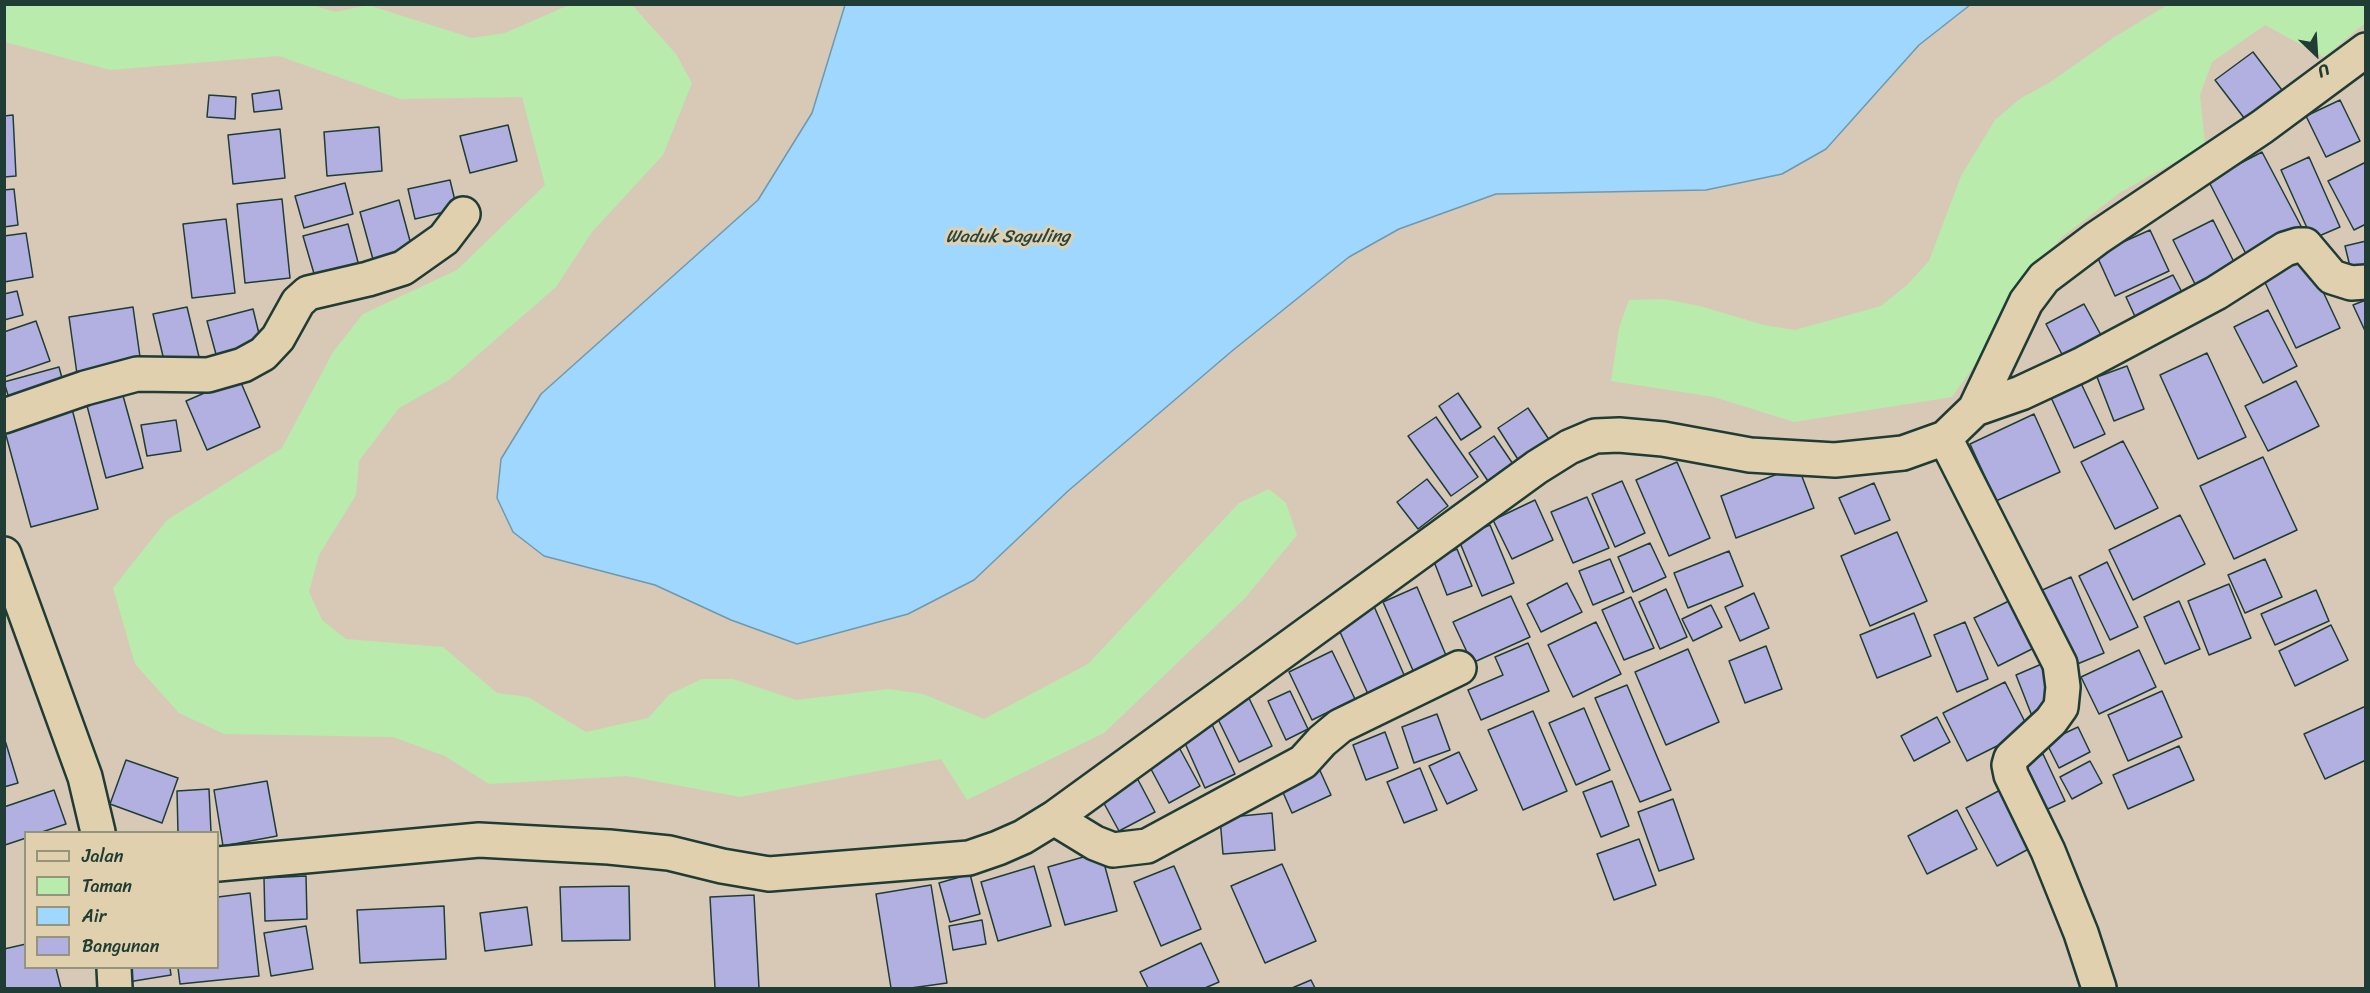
<!DOCTYPE html>
<style>
body{margin:0}
#map{position:relative;width:2370px;height:993px;overflow:hidden;background:#d8c9b7;font-family:Sriracha,sans-serif}
canvas{display:block}
.frame{position:absolute;inset:0;border:6px solid #1f3d34;pointer-events:none}
.legend{position:absolute;left:24px;top:831px;width:195px;height:138px;box-sizing:border-box;background:#e1d0ad;border:2px solid #93957d;margin:0;padding:8px 10px;list-style:none;font-size:18px;color:#1f3d34}
.legend li{display:flex;align-items:center;gap:12px;height:30px}
.legend b{width:30px;border:2px solid #93957d}
.north{position:absolute;left:2286px;top:24px;width:60px;height:60px;-webkit-text-stroke:4px #e1d0ad;paint-order:stroke;rotate:155deg;font-size:16px;font-weight:700;line-height:24px;text-align:center;color:#1f3d34}
.north::after{content:'';display:block;margin:auto;width:21px;height:27px;background:#1f3d34;clip-path:polygon(50% 0,100% 100%,50% 72%,0 100%)}
</style>
<div id="map">
<canvas width="2370" height="993"></canvas>
<div class="frame"></div>
<ul class="legend">
<li><b style="height:8px;background:#e1d0ad"></b>Jalan</li>
<li><b style="height:16px;background:#b8ebac"></b>Taman</li>
<li><b style="height:16px;background:#9fd7ff"></b>Air</li>
<li><b style="height:16px;background:#b2afe1"></b>Bangunan</li>
</ul>
<div class="north">U</div>
</div>
<script>
const g = document.querySelector('canvas').getContext('2d');
g.lineJoin = 'round';
function paint(path, color) {
  g.fillStyle = color;
  g.fill(path, 'evenodd');
}
function poly(rows) {
  const path = new Path2D();
  for (const r of rows) {
    path.moveTo(r[0], r[1]);
    for (let i = 2; i < r.length; i += 2) path.lineTo(r[i], r[i + 1]);
  }
  return path;
}
function trace(path, color, width, dash) {
  g.strokeStyle = color;
  g.lineWidth = width;
  g.lineCap = dash ? 'butt' : 'round';
  g.setLineDash(dash || []);
  g.stroke(path);
}
function label(font, color, halo, rows, align = 'center') {
  g.font = font + ' Sriracha,sans-serif';
  g.lineWidth = 6;
  g.setLineDash([]);
  g.textBaseline = 'middle';
  g.strokeStyle = halo;
  g.fillStyle = color;
  for (const [text, x, y, turn = 0] of rows) {
    g.save();
    g.translate(x, y);
    g.rotate((+turn || 0) * Math.PI / 180);
    g.textAlign = isNaN(turn) ? turn : align;
    if (halo) g.strokeText(text, 0, 0);
    g.fillText(text, 0, 0);
    g.restore();
  }
}
paint(poly([
 [312,5,336,12,368,5,472,38,505,33,569,5,628,5,633,6,676,54,692,83,663,155,592,232,556,287,449,380,399,408,359,461,356,495,319,555,309,592,322,620,346,639,443,647,497,693,528,697,586,732,648,718,670,694,702,679,733,679,796,700,889,689,923,694,984,719,1088,664,1239,503,1269,489,1286,503,1297,535,1245,598,1104,733,967,800,941,759,740,797,627,776,489,784,445,756,393,737,224,734,179,713,135,664,113,588,167,520,282,448,333,352,363,314,457,270,545,185,522,97,400,99,279,56,110,70,5,42,5,5],
 [2167,5,2365,5,2365,23,2324,57,2265,25,2212,62,2200,95,2205,145,2121,192,2062,237,2041,260,2003,312,1981,356,1952,397,1794,422,1714,397,1611,381,1619,328,1629,300,1664,299,1700,306,1764,325,1795,330,1881,306,1907,285,1929,261,1961,176,1995,120,2021,98,2049,83,2113,38]
]), '#b8ebac');
const water = poly([
 [845,5,845,4,1970,5,1919,45,1826,149,1782,174,1706,190,1496,194,1399,229,1349,257,1232,351,1068,491,974,580,908,614,797,644,731,620,655,585,544,556,513,532,497,498,501,459,541,394,758,200,812,113,845,5]
]);
paint(water, '#9fd7ff');
trace(water, '#6c99ae', 1.5);
const building = poly([
 [2253,52,2285,94,2248,123,2215,80,2253,52],
 [279,90,282,109,254,112,252,94,279,90],
 [209,95,236,97,235,119,207,117,209,95],
 [2340,100,2360,141,2326,157,2306,116,2340,100],
 [13,115,16,176,4,177,4,116,13,115],
 [508,125,517,161,470,173,460,136,508,125],
 [379,127,382,171,327,176,324,132,379,127],
 [280,129,285,178,233,184,228,135,280,129],
 [2262,152,2301,226,2246,254,2208,180,2262,152],
 [2309,157,2340,227,2312,239,2281,170,2309,157],
 [2366,162,2366,224,2354,230,2328,181,2366,162],
 [450,180,457,209,415,219,408,189,450,180],
 [345,183,353,214,304,228,295,196,345,183],
 [14,189,18,225,4,227,4,190,14,189],
 [282,199,290,278,245,283,237,204,282,199],
 [399,200,413,252,374,263,360,212,399,200],
 [226,219,235,293,192,298,183,224,226,219],
 [2213,220,2239,272,2199,292,2173,240,2213,220],
 [348,224,359,266,315,277,303,236,348,224],
 [2150,230,2169,271,2115,296,2096,254,2150,230],
 [26,233,33,277,4,282,4,236,26,233],
 [2366,241,2366,276,2353,279,2345,246,2366,241],
 [2305,253,2340,328,2296,348,2261,274,2305,253],
 [2173,275,2187,302,2139,325,2126,297,2173,275],
 [17,291,23,315,4,320,4,294,17,291],
 [2366,300,2366,333,2353,305,2366,300],
 [2084,304,2102,337,2064,358,2046,324,2084,304],
 [133,307,141,364,77,374,69,317,133,307],
 [187,307,200,361,166,369,153,314,187,307],
 [253,309,262,346,217,358,207,321,253,309],
 [2268,310,2297,366,2263,383,2234,327,2268,310],
 [36,321,50,361,4,377,4,332,36,321],
 [2207,353,2246,437,2198,459,2160,375,2207,353],
 [2127,366,2144,409,2114,421,2097,377,2127,366],
 [59,367,65,389,11,405,4,382,59,367],
 [239,378,260,427,207,450,186,401,239,378],
 [2079,379,2105,434,2074,448,2049,393,2079,379],
 [2296,381,2319,426,2268,451,2245,406,2296,381],
 [122,392,143,468,106,478,86,402,122,392],
 [1458,393,1481,427,1461,440,1439,406,1458,393],
 [71,405,98,509,31,527,4,428,71,405],
 [1528,408,1550,441,1519,461,1498,428,1528,408],
 [2034,414,2060,472,1996,501,1970,444,2034,414],
 [1436,417,1478,477,1451,496,1408,436,1436,417],
 [176,420,181,451,147,456,141,425,176,420],
 [1494,436,1513,464,1488,481,1469,453,1494,436],
 [2123,441,2158,508,2115,529,2081,462,2123,441],
 [2263,457,2297,530,2234,559,2200,486,2263,457],
 [1677,462,1710,538,1669,556,1636,480,1677,462],
 [1798,466,1814,508,1736,538,1721,496,1798,466],
 [1427,479,1448,506,1418,529,1397,502,1427,479],
 [1622,481,1645,533,1615,547,1592,494,1622,481],
 [1874,483,1890,520,1855,534,1839,498,1874,483],
 [1587,497,1609,548,1573,563,1551,512,1587,497],
 [1535,500,1553,540,1512,559,1493,520,1535,500],
 [2180,515,2205,564,2133,600,2109,550,2180,515],
 [1490,525,1514,583,1482,596,1458,538,1490,525],
 [1897,532,1927,601,1870,626,1841,556,1897,532],
 [1650,543,1666,577,1633,592,1618,557,1650,543],
 [1457,549,1472,586,1447,595,1433,559,1457,549],
 [1729,551,1743,586,1688,608,1674,573,1729,551],
 [1610,559,1624,592,1593,605,1579,571,1610,559],
 [2265,559,2282,597,2245,613,2228,575,2265,559],
 [2107,562,2138,627,2110,640,2079,576,2107,562],
 [2071,577,2104,653,2070,667,2038,592,2071,577],
 [1567,583,1582,612,1541,632,1527,604,1567,583],
 [2229,584,2251,638,2209,655,2188,601,2229,584],
 [1417,587,1448,660,1415,675,1383,602,1417,587],
 [1666,589,1687,637,1660,649,1639,602,1666,589],
 [2316,590,2329,621,2275,645,2261,614,2316,590],
 [1754,593,1769,628,1740,641,1725,607,1754,593],
 [1511,596,1530,637,1472,663,1453,622,1511,596],
 [1631,597,1654,648,1624,660,1602,610,1631,597],
 [2013,599,2038,646,1998,666,1974,618,2013,599],
 [2179,601,2200,649,2165,664,2144,617,2179,601],
 [1373,604,1405,677,1368,694,1335,621,1373,604],
 [1711,605,1722,627,1693,641,1682,619,1711,605],
 [1914,613,1931,656,1877,678,1860,635,1914,613],
 [1596,622,1621,674,1573,697,1548,645,1596,622],
 [1965,622,1988,679,1957,692,1934,635,1965,622],
 [2331,625,2348,660,2295,686,2279,651,2331,625],
 [1528,643,1549,691,1481,720,1468,690,1503,675,1495,657,1528,643],
 [1766,646,1782,689,1745,703,1729,661,1766,646],
 [1688,649,1719,722,1666,745,1635,672,1688,649],
 [2139,650,2156,687,2099,714,2081,677,2139,650],
 [1332,651,1355,699,1312,720,1289,672,1332,651],
 [2044,663,2060,705,2032,716,2016,675,2044,663],
 [2005,682,2029,730,1967,761,1943,713,2005,682],
 [1627,685,1671,790,1640,802,1595,698,1627,685],
 [1290,691,1308,729,1286,740,1268,701,1290,691],
 [2162,691,2182,737,2128,761,2108,715,2162,691],
 [1246,692,1272,746,1239,762,1213,709,1246,692],
 [2366,706,2366,760,2325,779,2304,734,2366,706],
 [1584,708,1610,770,1576,785,1549,723,1584,708],
 [1533,711,1567,791,1523,810,1488,730,1533,711],
 [1437,714,1450,750,1414,763,1402,727,1437,714],
 [1937,717,1950,742,1914,761,1901,736,1937,717],
 [1209,718,1235,774,1205,788,1180,732,1209,718],
 [2078,727,2090,752,2059,768,2046,742,2078,727],
 [1385,732,1398,768,1366,780,1353,745,1385,732],
 [4,737,18,783,4,787,4,737],
 [1175,740,1200,786,1169,803,1144,756,1175,740],
 [2179,746,2194,780,2128,809,2113,775,2179,746],
 [1459,752,1477,790,1447,804,1429,766,1459,752],
 [2043,754,2065,801,2035,815,2013,768,2043,754],
 [126,760,178,778,162,823,110,804,126,760],
 [2090,761,2102,783,2072,799,2060,777,2090,761],
 [1317,764,1331,795,1292,813,1278,781,1317,764],
 [1420,768,1437,810,1404,823,1387,782,1420,768],
 [1136,776,1155,812,1119,831,1100,796,1136,776],
 [267,781,277,836,223,846,214,790,267,781],
 [1612,781,1629,826,1601,837,1583,792,1612,781],
 [2006,787,2036,845,1997,866,1966,808,2006,787],
 [209,789,211,832,178,832,177,791,209,789],
 [54,790,66,824,42,832,26,832,26,838,5,845,4,807,54,790],
 [1673,799,1694,859,1659,871,1638,812,1673,799],
 [1957,810,1977,849,1927,874,1908,836,1957,810],
 [1272,813,1275,850,1223,854,1220,818,1272,813],
 [1639,839,1656,885,1614,900,1597,854,1639,839],
 [1101,852,1117,911,1065,925,1048,867,1101,852],
 [1282,864,1316,941,1265,963,1231,886,1282,864],
 [1034,866,1051,926,998,941,981,882,1034,866],
 [1174,866,1201,929,1161,946,1134,882,1174,866],
 [970,874,980,914,950,922,939,883,970,874],
 [306,876,307,919,265,921,264,878,306,876],
 [931,885,947,983,911,988,891,988,876,894,931,885],
 [629,886,630,940,562,941,560,887,629,886],
 [250,893,259,976,180,984,178,968,218,968,218,897,250,893],
 [754,895,759,988,715,988,710,897,754,895],
 [444,906,446,959,360,963,357,910,444,906],
 [527,907,532,945,485,951,480,913,527,907],
 [982,920,986,944,953,950,949,926,982,920],
 [306,926,313,969,271,976,264,933,306,926],
 [1201,943,1219,982,1205,988,1148,988,1140,972,1201,943],
 [26,944,26,968,56,968,61,988,4,988,4,949,26,944],
 [126,968,170,968,171,975,128,982,126,968],
 [1311,980,1315,988,1292,988,1311,980]
]);
paint(building, '#b2afe1');
trace(building, '#1f3d34', 1.5);
const street = poly([
 [1975,409,2021,393,2081,365,2216,293,2285,249,2298,245,2305,245,2332,277,2351,283,2366,282],
 [4,416,85,388,137,374,208,375,243,365,263,354,278,338,298,302,308,293,368,279,403,268,444,239,463,214],
 [1945,438,2060,664,2063,687,2061,707,2051,721,2011,758,2009,765,2011,775,2048,851,2081,933,2099,988],
 [4,554,85,777,98,832],
 [1054,818,1095,843,1113,850,1147,846,1303,762,1322,741,1340,726,1459,668],
 [218,864,479,840,609,847,669,853,722,866,769,874,969,858,998,848,1023,837,1054,818,1537,467,1569,447,1595,436,1619,435,1663,439,1750,455,1835,460,1903,453,1945,438,1975,409,2026,302,2044,278,2097,238,2262,127,2366,50],
 [114,968,115,988]
]);
trace(street, '#1f3d34', 38);
trace(street, '#e1d0ad', 33);
label('italic 18px', '#25453e', '#e1d0ad', [
 ["Waduk Saguling",1008,237]
]);
</script>
